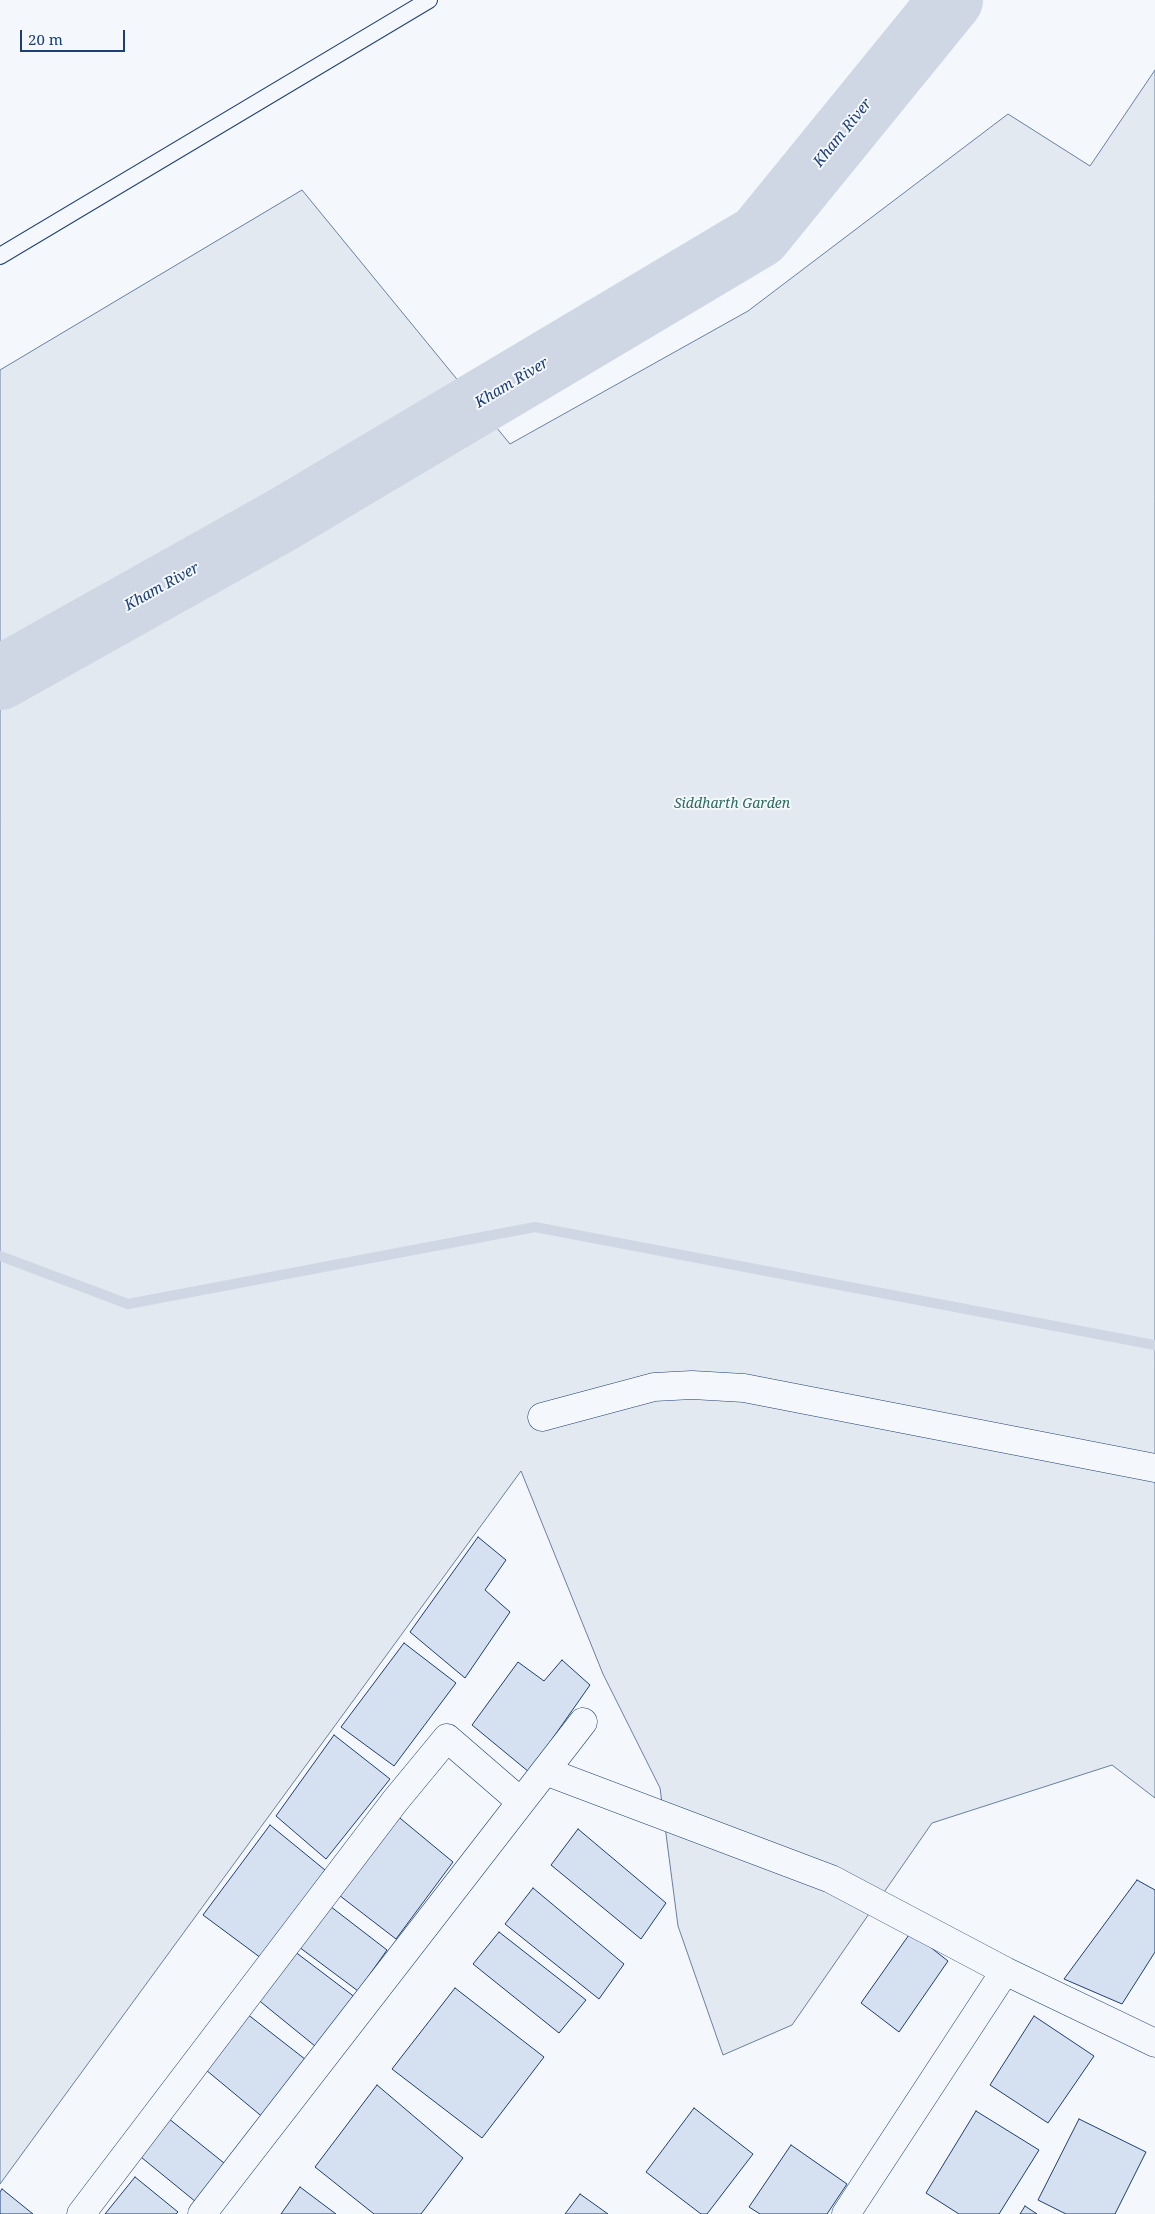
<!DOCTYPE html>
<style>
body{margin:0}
#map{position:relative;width:1155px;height:2214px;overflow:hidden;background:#f4f7fb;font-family:"Noto Serif",serif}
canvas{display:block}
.scale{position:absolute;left:20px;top:30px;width:105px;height:22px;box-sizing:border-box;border:2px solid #1d3f73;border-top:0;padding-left:6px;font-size:15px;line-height:18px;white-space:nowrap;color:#1d3f73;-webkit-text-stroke:4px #f4f7fb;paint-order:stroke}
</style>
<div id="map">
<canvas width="1155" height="2214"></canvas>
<div class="scale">20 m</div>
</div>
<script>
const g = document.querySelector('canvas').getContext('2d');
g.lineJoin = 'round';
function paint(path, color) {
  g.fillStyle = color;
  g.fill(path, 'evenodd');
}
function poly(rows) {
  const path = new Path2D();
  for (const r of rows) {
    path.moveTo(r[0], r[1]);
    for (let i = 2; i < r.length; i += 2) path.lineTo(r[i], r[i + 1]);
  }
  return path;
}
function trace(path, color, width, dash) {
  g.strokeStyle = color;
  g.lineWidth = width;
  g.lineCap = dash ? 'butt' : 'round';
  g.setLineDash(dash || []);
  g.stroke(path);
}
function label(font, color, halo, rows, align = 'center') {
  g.font = font + ' "Noto Serif",serif';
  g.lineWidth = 4;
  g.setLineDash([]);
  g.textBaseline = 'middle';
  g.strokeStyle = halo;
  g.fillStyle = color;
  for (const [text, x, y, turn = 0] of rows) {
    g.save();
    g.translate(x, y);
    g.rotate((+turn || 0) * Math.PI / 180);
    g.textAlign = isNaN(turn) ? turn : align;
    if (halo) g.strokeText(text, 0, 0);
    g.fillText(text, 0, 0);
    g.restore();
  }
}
const green = poly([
 [1155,70,1155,1798,1112,1765,932,1823,792,2025,723,2055,678,1926,660,1788,603,1674,521,1471,0,2184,0,370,302,190,510,444,748,311,1008,114,1090,166,1155,70]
]);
paint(green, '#e3e9f0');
trace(green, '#687fa3', 1);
trace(poly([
 [0,1256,128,1304,535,1227,1155,1345]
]), '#cfd7e4', 10);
trace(poly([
 [0,678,282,520,759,236,951,0]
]), '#cfd7e4', 64);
const building = poly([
 [478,1537,506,1560,485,1590,510,1612,465,1678,410,1632,478,1537],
 [404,1643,456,1683,394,1766,341,1727,404,1643],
 [562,1660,590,1685,529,1772,472,1725,518,1662,544,1681,562,1660],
 [334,1735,390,1779,326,1859,276,1816,334,1735],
 [395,1814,453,1862,396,1939,335,1892,395,1814],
 [270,1825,325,1870,261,1958,203,1915,270,1825],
 [578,1829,666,1903,641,1939,551,1865,578,1829],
 [1137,1880,1155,1890,1155,1952,1122,2004,1064,1979,1137,1880],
 [533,1888,624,1964,599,1999,505,1924,533,1888],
 [326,1903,387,1950,358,1991,295,1944,326,1903],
 [499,1932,586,2000,559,2033,473,1964,499,1932],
 [911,1932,948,1961,899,2032,861,2003,911,1932],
 [290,1948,356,1998,315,2046,256,1998,290,1948],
 [455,1988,544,2057,482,2138,392,2069,455,1988],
 [242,2010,310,2063,265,2119,200,2065,242,2010],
 [1034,2016,1094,2056,1048,2123,990,2085,1034,2016],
 [377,2085,463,2158,421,2214,374,2214,315,2167,377,2085],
 [694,2108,753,2154,707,2214,701,2214,646,2172,694,2108],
 [976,2111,1039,2150,999,2214,959,2214,926,2193,976,2111],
 [163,2114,224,2163,196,2202,136,2153,163,2114],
 [1079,2119,1146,2152,1115,2214,1066,2214,1038,2200,1079,2119],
 [791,2145,847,2184,827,2214,760,2214,749,2207,791,2145],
 [135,2177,178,2212,176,2214,105,2214,135,2177],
 [300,2187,336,2214,281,2214,300,2187],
 [2,2189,33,2214,0,2214,0,2192,2,2189],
 [580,2194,608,2214,565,2214,580,2194],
 [1025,2206,1037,2214,1020,2214,1025,2206]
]);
paint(building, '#d5e0f0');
trace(building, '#1d3f73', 1);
const service = poly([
 [0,256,429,0]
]);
const minor = poly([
 [542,1417,654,1387,692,1385,744,1388,1155,1468],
 [545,1771,831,1879,1005,1971,1155,2043],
 [81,2214,395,1801,447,1738,521,1802],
 [202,2214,583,1722],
 [846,2214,1005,1971]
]);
trace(service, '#1d3f73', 18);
trace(minor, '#1d3f73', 29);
trace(service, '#f4f7fb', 16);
trace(minor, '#f4f7fb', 28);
label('italic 14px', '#2c6c60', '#f4f7fb', [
 ["Siddharth Garden",732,804]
]);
label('italic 15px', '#1d3f73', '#f4f7fb', [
 ["Kham River",843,133,-51],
 ["Kham River",512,383,-31],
 ["Kham River",162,587,-29]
]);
</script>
